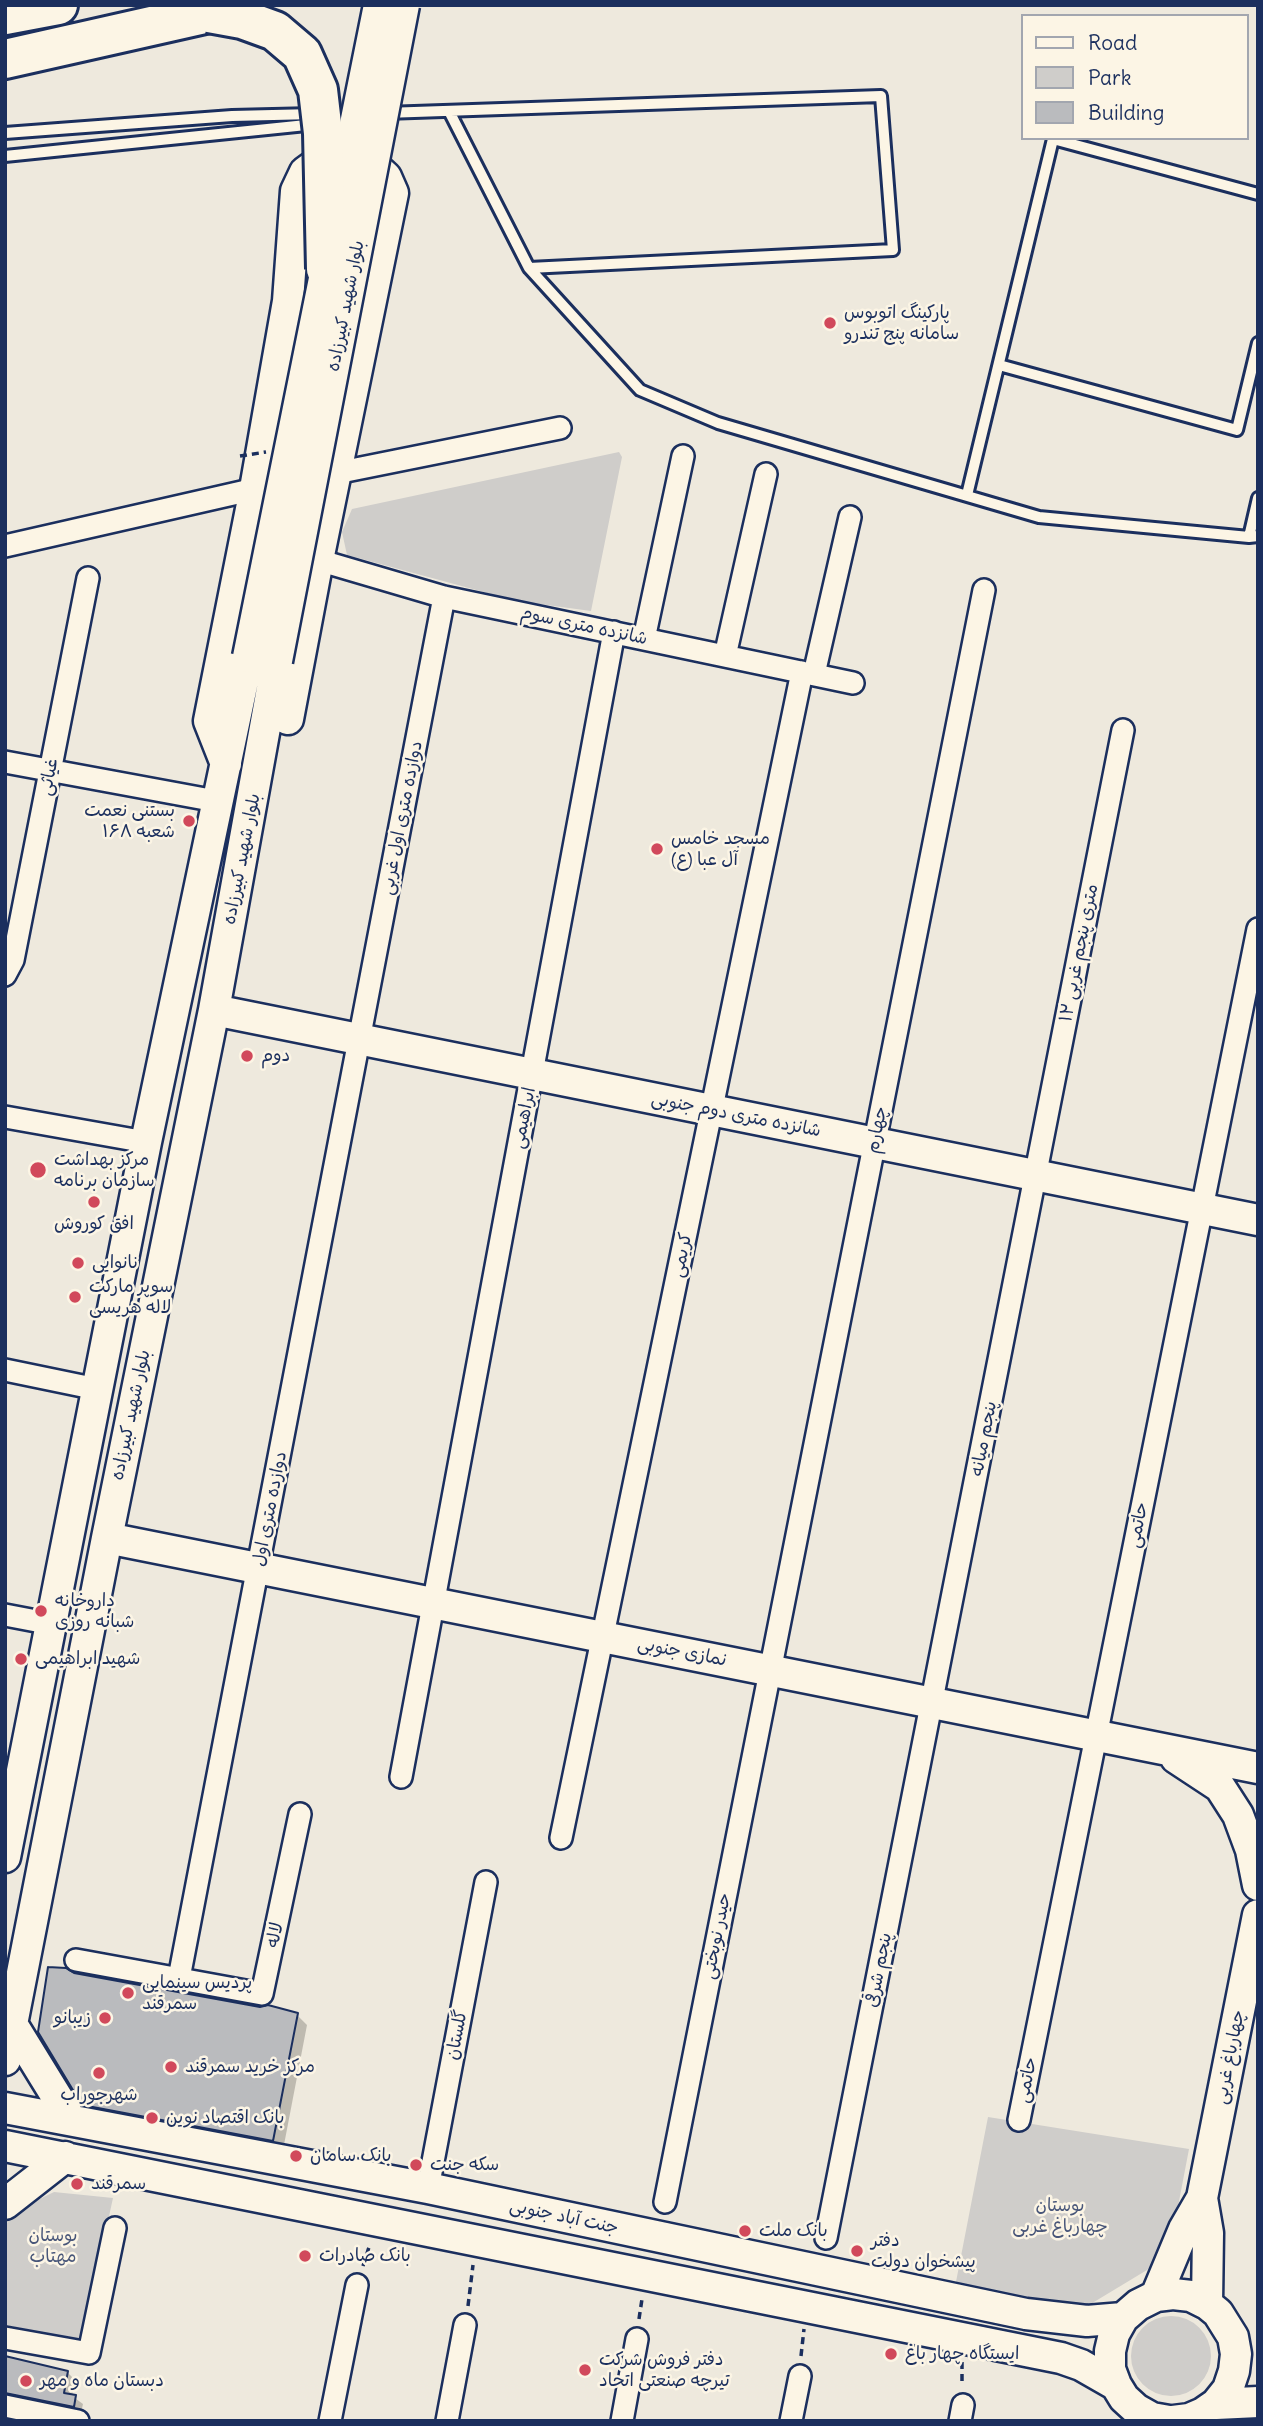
<!DOCTYPE html>
<meta charset="utf-8">
<style>
body{margin:0}
#map{position:relative;width:1263px;height:2426px;overflow:hidden;background:#eee9dd;font-family:Delius,sans-serif}
canvas{display:block}
.frame{position:absolute;inset:0;border:7px solid #1b2f5e;pointer-events:none}
.legend{position:absolute;left:1021px;top:14px;width:228px;height:126px;box-sizing:border-box;background:#fcf5e5;border:2px solid #a2a6af;margin:0;padding:9px 12px;list-style:none;font-size:21px;color:#1b2f5e}
.legend li{display:flex;align-items:center;gap:14px;height:35px}
.legend b{width:35px;border:2px solid #a2a6af}
</style>
<div id="map">
<canvas width="1263" height="2426"></canvas>
<div class="frame"></div>
<ul class="legend">
<li><b style="height:9px;background:#fcf5e5"></b>Road</li>
<li><b style="height:19px;background:#cfcdca"></b>Park</li>
<li><b style="height:19px;background:#babbbe"></b>Building</li>
</ul>
</div>
<script>
const g = document.querySelector('canvas').getContext('2d');
g.lineJoin = 'round';
function paint(path, color) {
  g.fillStyle = color;
  g.fill(path, 'evenodd');
}
function poly(rows) {
  const path = new Path2D();
  for (const r of rows) {
    if (r.length === 3) {
      path.moveTo(r[0] + r[2], r[1]);
      path.arc(r[0], r[1], r[2], 0, 2 * Math.PI);
      continue;
    }
    path.moveTo(r[0], r[1]);
    for (let i = 2; i < r.length; i += 2) path.lineTo(r[i], r[i + 1]);
  }
  return path;
}
function trace(path, color, width, dash) {
  g.strokeStyle = color;
  g.lineWidth = width;
  g.lineCap = dash ? 'butt' : 'round';
  g.setLineDash(dash || []);
  g.stroke(path);
}
function label(font, color, halo, rows, align = 'center') {
  g.font = font + ' Delius,"Playpen Sans Arabic",sans-serif';
  g.lineWidth = 5;
  g.setLineDash([]);
  g.textBaseline = 'middle';
  g.strokeStyle = halo;
  g.fillStyle = color;
  for (const [text, x, y, turn = 0] of rows) {
    g.save();
    g.translate(x, y);
    g.rotate((+turn || 0) * Math.PI / 180);
    g.textAlign = isNaN(turn) ? turn : align;
    if (halo) g.strokeText(text, 0, 0);
    g.fillText(text, 0, 0);
    g.restore();
  }
}
paint(poly([
 [619,452,622,457,591,611,517,601,347,555,342,532,352,509],
 [988,2117,1189,2149,1172,2238,1159,2259,1147,2270,1089,2305,1071,2307,955,2287],
 [54,2192,113,2198,82,2340,5,2325,5,2226,15,2211],
 [1171,2356,40]
]), '#cfcdca');
paint(poly([
 [73,1975,297,2015,307,2025,283,2150,95,2115,84,2104],
 [5,2357,67,2372,75,2380,72,2396,83,2404,81,2413,5,2404]
]), '#0003');
const building = poly([
 [48,1967,66,1968,74,1973,260,2007,268,2005,298,2013,273,2141,82,2105,38,2032,48,1967],
 [5,2356,68,2371,64,2393,76,2395,74,2407,5,2393,5,2356]
]);
paint(building, '#babbbe');
trace(building, '#1b2f5e', 2);
const lane = poly([
 [385,113,881,96,893,250,529,268,449,111],
 [5,133,232,116,355,113],
 [5,156,316,124],
 [529,268,640,390,718,423,1039,517,1249,537,1258,536],
 [999,365,1237,430,1258,343],
 [967,495,1053,139,1258,194],
 [1249,537,1258,498]
]);
const street = poly([
 [336,473,560,428],
 [5,546,255,489],
 [318,560,444,597,853,683],
 [644,639,683,456],
 [725,656,766,474],
 [814,674,850,517],
 [5,762,216,801],
 [5,975,13,960,88,578],
 [5,1117,146,1142],
 [5,1370,97,1389],
 [5,1615,52,1624],
 [401,1777,614,632],
 [561,1838,802,672],
 [76,1960,262,1994,300,1814],
 [179,1978,444,597],
 [1019,2120,1258,929],
 [428,2188,486,1882],
 [665,2202,984,590],
 [826,2238,1123,730],
 [5,2338,89,2353,115,2228],
 [5,2406,78,2421],
 [330,2421,357,2285],
 [447,2421,465,2325],
 [622,2421,637,2339],
 [791,2421,800,2376],
 [960,2421,963,2405]
]);
const secondary = poly([
 [226,764,209,721,255,489,288,301,296,191,305,172,320,161,338,157,356,158,373,165,386,177,393,193,318,560,288,719],
 [214,1010,1258,1220],
 [107,1538,1258,1768],
 [1176,1758,1220,1787,1238,1815,1251,1850,1258,1885],
 [5,1857,146,1142,248,657],
 [12,2024,71,2120],
 [5,2060,107,1538,214,1010,277,661],
 [5,2108,428,2188,1026,2314,1087,2321,1123,2318],
 [5,2146,1061,2358,1081,2365,1116,2385],
 [1202,2198,1208,2233,1207,2304],
 [5,2204,65,2157],
 [1156,2296,1184,2229,1202,2198,1258,1915],
 [1216,2404,1258,2402],
 [1169,2421,1152,2418,1136,2409,1124,2398,1116,2385,1110,2369,1110,2351,1114,2334,1123,2318,1138,2305,1156,2296,1173,2294,1191,2296,1207,2304,1218,2313,1233,2337,1236,2354,1234,2371,1228,2389,1216,2404,1203,2413,1189,2419,1173,2421]
]);
const highway = poly([
 [5,15,58,5],
 [5,59,209,13]
]);
trace(lane, '#1b2f5e', 16);
trace(street, '#1b2f5e', 26);
trace(secondary, '#1b2f5e', 35);
trace(highway, '#1b2f5e', 44);
trace(poly([
 [363,2266,370,2244],
 [468,2306,473,2265],
 [639,2319,642,2299],
 [801,2356,804,2329],
 [962,2362,962,2385]
]), '#1b2f5e', 3.5, [7, 5]);
trace(lane, '#fcf5e5', 10);
trace(street, '#fcf5e5', 21);
trace(secondary, '#fcf5e5', 30);
trace(highway, '#fcf5e5', 38);
const secondaryBridge = poly([
 [248,657,379,5],
 [277,661,404,5]
]);
const highwayBridge = poly([
 [209,13,242,19,275,31,302,54,318,90,323,133,326,269]
]);
trace(secondaryBridge, '#1b2f5e', 35, []);
trace(highwayBridge, '#1b2f5e', 44, []);
trace(poly([
 [240,456,266,452]
]), '#1b2f5e', 3.5, [7, 5]);
trace(secondaryBridge, '#fcf5e5', 30);
trace(highwayBridge, '#fcf5e5', 38);
for (const [x, y, r, color] of [
 [830,323,7,"#d1495b"],
 [189,821,7,"#d1495b"],
 [657,849,7,"#d1495b"],
 [247,1056,7,"#d1495b"],
 [38,1170,9,"#d1495b"],
 [94,1202,7,"#d1495b"],
 [78,1263,7,"#d1495b"],
 [75,1297,7,"#d1495b"],
 [41,1611,7,"#d1495b"],
 [21,1659,7,"#d1495b"],
 [128,1993,7,"#d1495b"],
 [105,2018,7,"#d1495b"],
 [171,2067,7,"#d1495b"],
 [99,2073,7,"#d1495b"],
 [152,2118,7,"#d1495b"],
 [296,2156,7,"#d1495b"],
 [416,2165,7,"#d1495b"],
 [77,2184,7,"#d1495b"],
 [745,2231,7,"#d1495b"],
 [857,2251,7,"#d1495b"],
 [305,2256,7,"#d1495b"],
 [891,2354,7,"#d1495b"],
 [585,2370,7,"#d1495b"],
 [26,2381,7,"#d1495b"]
]) {
  const dot = new Path2D();
  dot.arc(x, y, r, 0, 2 * Math.PI);
  g.fillStyle = color;
  g.fill(dot);
  trace(dot, '#fcf5e5', 2.5);
}
label('18px', '#1b2f5e', '#fcf5e5', [
 ["بلوار شهید کبیرزاده",346,306,-79],
 ["شانزده متری سوم",584,626,12],
 ["غیاثی",49,777,-79],
 ["دوازده متری اول غربی",402,818,-79],
 ["بلوار شهید کبیرزاده",242,859,-79],
 ["۱۲ متری پنجم غربی",1079,953,-79],
 ["شانزده متری دوم جنوبی",736,1115,11],
 ["ابراهیمی",524,1118,-79],
 ["چهارم",877,1130,-79],
 ["کریمی",682,1255,-78],
 ["بلوار شهید کبیرزاده",131,1415,-78],
 ["پنجم میانه",984,1439,-79],
 ["دوازده متری اول",270,1509,-79],
 ["حاتمی",1138,1525,-79],
 ["نمازی جنوبی",682,1652,11],
 ["لاله",275,1935,-78],
 ["حیدر نوبختی",717,1936,-79],
 ["پنجم شرقی",879,1970,-79],
 ["گلستان",457,2035,-79],
 ["چهارباغ غربی",1230,2057,-79],
 ["حاتمی",1027,2080,-79],
 ["جنت آباد جنوبی",564,2217,12]
]);
label('18px', '#1b2f5e', '#fcf5e5', [
 ["پارکینگ اتوبوس",844,313],
 ["سامانه پنج تندرو",844,334],
 ["بستنی نعمت",175,811,"right"],
 ["شعبه ۱۶۸",175,832,"right"],
 ["مسجد خامس",671,839],
 ["آل عبا (ع)",671,860],
 ["دوم",261,1056],
 ["مرکز بهداشت",54,1160],
 ["سازمان برنامه",54,1181],
 ["افق کوروش",94,1224,"center"],
 ["نانوایی",92,1263],
 ["سوپر مارکت",89,1287],
 ["لاله هریسی",89,1308],
 ["داروخانه",55,1601],
 ["شبانه روزی",55,1622],
 ["شهید ابراهیمی",35,1659],
 ["پردیس سینمایی",142,1983],
 ["سمرقند",142,2004],
 ["زیبانو",91,2018,"right"],
 ["مرکز خرید سمرقند",185,2067],
 ["شهرجوراب",99,2095,"center"],
 ["بانک اقتصاد نوین",166,2118],
 ["بانک سامان",310,2156],
 ["سکه جنت",430,2165],
 ["سمرقند",91,2184],
 ["بانک ملت",759,2231],
 ["دفتر",871,2241],
 ["پیشخوان دولت",871,2262],
 ["بانک صادرات",319,2256],
 ["ایستگاه چهار باغ",905,2354],
 ["دفتر فروش شرکت",599,2360],
 ["تیرچه صنعتی اتحاد",599,2381],
 ["دبستان ماه و مهر",40,2381]
], 'left');
label('18px', '#485679', '#fcf5e5', [
 ["بوستان",1060,2206],
 ["چهارباغ غربی",1060,2227],
 ["بوستان",53,2236],
 ["مهتاب",53,2257]
]);
</script>
